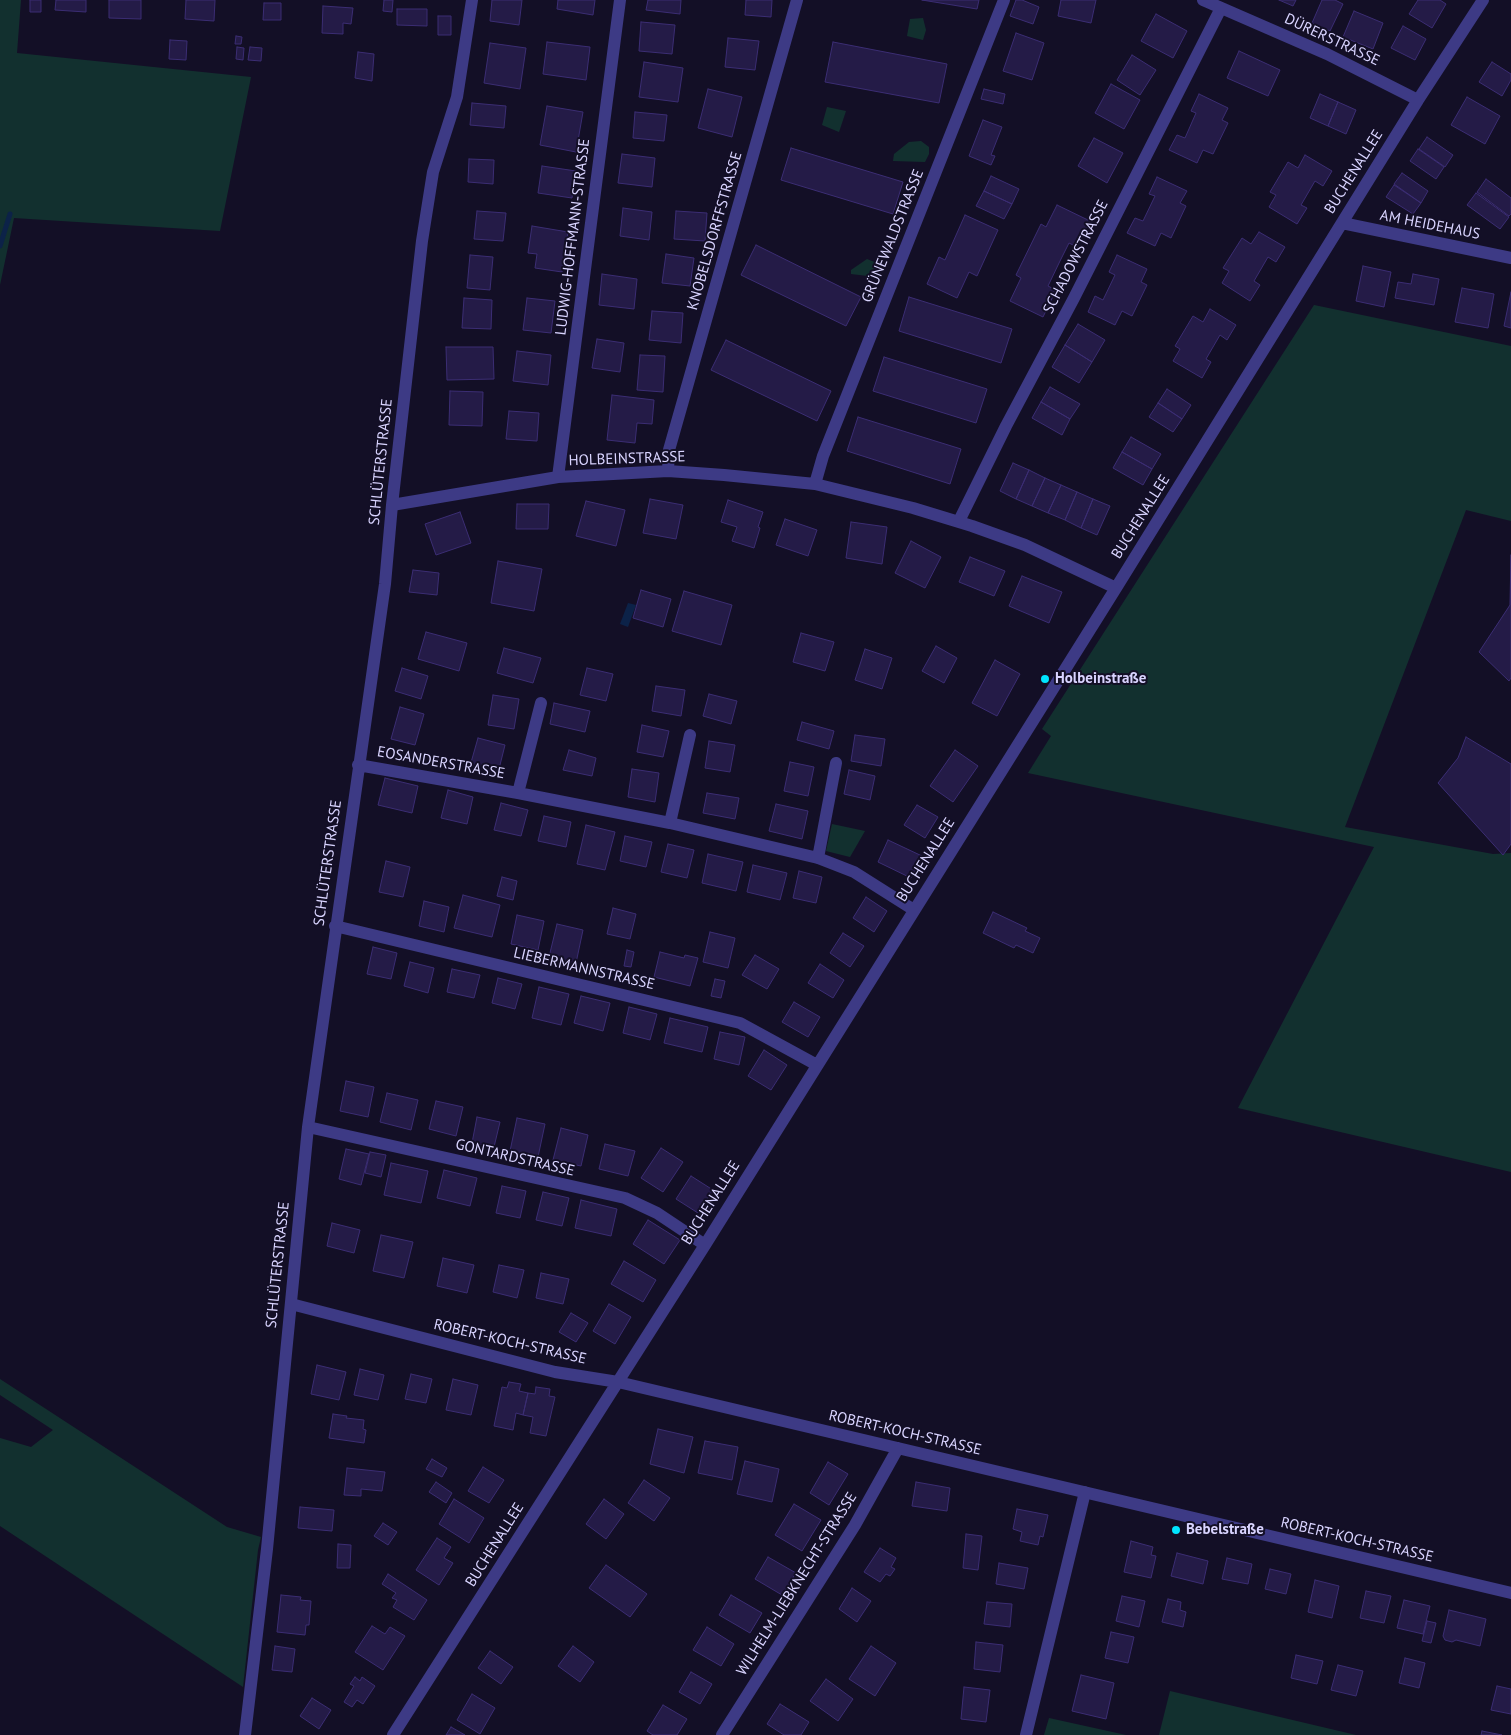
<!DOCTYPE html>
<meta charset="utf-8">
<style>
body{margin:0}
canvas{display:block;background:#130f26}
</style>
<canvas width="1511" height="1735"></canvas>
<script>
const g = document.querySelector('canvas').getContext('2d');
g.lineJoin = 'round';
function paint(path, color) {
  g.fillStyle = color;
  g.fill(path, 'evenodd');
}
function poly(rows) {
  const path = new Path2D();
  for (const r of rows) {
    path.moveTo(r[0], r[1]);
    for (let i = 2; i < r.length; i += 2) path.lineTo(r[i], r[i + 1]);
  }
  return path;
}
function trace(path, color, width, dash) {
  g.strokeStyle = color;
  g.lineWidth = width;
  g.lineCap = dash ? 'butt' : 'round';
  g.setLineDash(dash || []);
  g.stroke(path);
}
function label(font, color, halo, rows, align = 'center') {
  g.font = font + ' "PT Sans",sans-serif';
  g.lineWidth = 4;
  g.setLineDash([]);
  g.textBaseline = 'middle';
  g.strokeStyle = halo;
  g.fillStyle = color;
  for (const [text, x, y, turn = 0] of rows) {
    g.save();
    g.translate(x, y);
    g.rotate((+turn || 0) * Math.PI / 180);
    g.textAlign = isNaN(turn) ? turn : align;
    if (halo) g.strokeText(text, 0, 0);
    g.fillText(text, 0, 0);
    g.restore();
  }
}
paint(poly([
 [0,0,21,0,17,53,251,77,220,231,14,218,0,285],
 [923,18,926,30,923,40,907,36,910,19],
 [827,107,846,111,839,132,822,125],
 [921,141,929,147,929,154,925,162,893,161,894,154,909,142],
 [867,259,877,263,876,277,851,274,851,270],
 [1314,305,1511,346,1511,521,1466,510,1345,827,1493,854,1511,853,1511,1172,1238,1108,1374,847,1028,773,1051,736,1042,729],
 [832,824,865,831,850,857,826,851],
 [0,1379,227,1527,261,1537,258,1550,243,1687,0,1526,0,1438,31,1447,53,1430,0,1395],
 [1170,1691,1356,1735,1159,1735],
 [1049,1718,1126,1735,1044,1735]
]), '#12302f');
paint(poly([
 [628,603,636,605,628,627,620,624]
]), '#0c2248');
trace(poly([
 [0,246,10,214]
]), '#0c2248', 5);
const building = poly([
 [30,0,41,0,41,12,30,12,30,0],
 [56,0,86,0,86,12,55,10,56,0],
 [109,0,141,0,141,19,109,18,109,0],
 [186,0,215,0,214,21,185,19,186,0],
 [384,0,393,0,392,12,383,11,384,0],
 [492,0,522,0,519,25,490,21,492,0],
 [558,0,595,0,593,15,557,9,558,0],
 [648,0,681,0,680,14,646,10,648,0],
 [746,0,772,0,771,17,745,15,746,0],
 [922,0,979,0,977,9,922,0],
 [1016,0,1022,0,1039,7,1033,24,1010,16,1016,0],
 [1061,0,1096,0,1091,23,1058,16,1061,0],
 [1279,0,1296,0,1293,6,1279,0],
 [1322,0,1335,0,1343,4,1330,31,1312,23,1322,0],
 [1418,0,1440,0,1446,4,1432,28,1409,14,1418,0],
 [264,3,281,3,281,20,263,20,264,3],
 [323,6,353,8,351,24,343,23,343,34,322,33,323,6],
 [397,9,427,9,427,26,397,25,397,9],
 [1354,11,1383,23,1373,49,1343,37,1354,11],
 [1156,14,1187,31,1173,58,1141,41,1156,14],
 [438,16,451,16,451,35,438,35,438,16],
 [641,22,675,25,672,54,639,51,641,22],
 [1403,26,1426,39,1415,60,1391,48,1403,26],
 [1016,33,1044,43,1032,80,1003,71,1016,33],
 [236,36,242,37,241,44,235,44,236,36],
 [728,38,759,41,755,70,725,67,728,38],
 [170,40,187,41,186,60,169,59,170,40],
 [547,42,590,47,586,80,543,74,547,42],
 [833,42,947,64,939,103,825,82,833,42],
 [490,43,526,48,520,89,484,83,490,43],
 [237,47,244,48,243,60,236,59,237,47],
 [250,47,262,48,261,61,248,60,250,47],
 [1239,51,1280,70,1268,96,1227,78,1239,51],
 [358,52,374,54,372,81,355,78,358,52],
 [1132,55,1156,70,1140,95,1117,80,1132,55],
 [644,62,683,68,678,102,639,97,644,62],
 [1492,62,1511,74,1511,80,1502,96,1479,82,1492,62],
 [1111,84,1140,100,1124,129,1095,113,1111,84],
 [708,89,742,97,732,137,698,128,708,89],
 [984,89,1005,94,1003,104,981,99,984,89],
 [1199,94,1228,108,1222,120,1228,123,1213,154,1203,150,1197,163,1169,150,1177,135,1185,138,1196,113,1191,111,1199,94],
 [1320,94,1338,102,1328,126,1310,118,1320,94],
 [1467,97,1500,116,1485,144,1451,125,1467,97],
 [1338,102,1356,110,1346,134,1328,126,1338,102],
 [472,103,506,106,504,128,470,125,472,103],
 [547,106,583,112,576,152,540,145,547,106],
 [635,112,667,115,664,141,633,138,635,112],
 [983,120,1002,127,991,155,995,156,991,165,969,156,983,120],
 [1427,137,1453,155,1445,167,1419,149,1427,137],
 [1094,138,1123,153,1107,183,1078,166,1094,138],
 [791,148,903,182,893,214,781,180,791,148],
 [1418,149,1444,167,1436,179,1410,161,1418,149],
 [622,154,655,158,652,187,618,183,622,154],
 [1305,155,1332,171,1323,186,1315,181,1301,205,1307,208,1297,224,1269,207,1276,195,1270,192,1288,162,1298,168,1305,155],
 [469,159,494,160,493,184,468,182,469,159],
 [542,166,576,171,572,198,538,193,542,166],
 [1402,173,1428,191,1421,203,1394,184,1402,173],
 [991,176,1019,189,1012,204,984,191,991,176],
 [1157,177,1187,191,1180,203,1186,206,1171,238,1161,233,1155,246,1127,233,1135,218,1143,221,1155,196,1149,194,1157,177],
 [1486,179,1511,198,1511,214,1509,216,1477,192,1486,179],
 [1394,185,1421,203,1413,214,1386,197,1394,185],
 [984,191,1012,204,1004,219,976,206,984,191],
 [1476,193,1509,217,1500,229,1467,205,1476,193],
 [1057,205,1090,221,1077,247,1069,243,1060,261,1048,286,1056,290,1043,317,1010,301,1021,278,1016,275,1041,224,1046,227,1057,205],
 [623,208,652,212,649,240,620,236,623,208],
 [477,211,506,213,503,241,474,239,477,211],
 [676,211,707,213,705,241,674,239,676,211],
 [965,215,998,230,977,276,969,272,957,298,927,284,939,257,945,260,965,215],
 [532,226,568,232,562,272,535,268,537,254,528,253,532,226],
 [1259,232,1285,247,1276,262,1268,257,1254,281,1260,285,1250,301,1222,283,1229,271,1223,268,1242,238,1251,244,1259,232],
 [756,245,861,297,846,326,741,275,756,245],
 [666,254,694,258,690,286,662,283,666,254],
 [470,255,493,257,490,290,467,288,470,255],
 [1117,255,1147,269,1141,282,1147,285,1132,316,1122,311,1115,325,1088,312,1095,296,1103,300,1115,275,1109,272,1117,255],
 [1363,266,1391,272,1384,307,1356,301,1363,266],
 [602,274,637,279,634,309,599,305,602,274],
 [1413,274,1439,279,1434,305,1395,298,1398,282,1411,284,1413,274],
 [1462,288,1494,294,1488,328,1455,322,1462,288],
 [1511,292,1511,328,1504,326,1511,292],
 [909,297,1012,329,1001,363,899,331,909,297],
 [464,298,492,300,491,329,462,328,464,298],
 [527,298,555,301,551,333,523,330,527,298],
 [1210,309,1236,325,1227,340,1220,335,1206,359,1211,362,1202,378,1173,361,1180,349,1175,346,1193,316,1203,322,1210,309],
 [652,311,683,313,681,343,649,340,652,311],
 [1078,324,1105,340,1092,362,1065,345,1078,324],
 [597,339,624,343,620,372,592,368,597,339],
 [726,340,831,391,817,421,711,370,726,340],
 [1065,345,1092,362,1079,383,1052,367,1065,345],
 [446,347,493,347,494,379,447,380,446,347],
 [517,351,551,355,548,385,513,381,517,351],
 [640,355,665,356,663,392,637,390,640,355],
 [884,357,987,389,976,423,873,391,884,357],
 [1050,387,1080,404,1070,419,1041,402,1050,387],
 [1167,389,1191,405,1182,419,1158,403,1167,389],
 [450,391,483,392,482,426,449,425,450,391],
 [612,395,654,400,652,424,637,423,635,443,607,440,612,395],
 [1041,402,1070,419,1062,435,1032,418,1041,402],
 [1158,403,1182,419,1173,432,1149,417,1158,403],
 [509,411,539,413,537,441,506,439,509,411],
 [858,417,961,449,950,484,847,451,858,417],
 [1131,437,1161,454,1152,469,1122,452,1131,437],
 [1122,452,1152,469,1143,485,1113,468,1122,452],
 [1013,463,1029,470,1016,499,1000,491,1013,463],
 [1029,470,1045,478,1032,506,1016,499,1029,470],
 [1045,478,1061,485,1048,513,1032,506,1045,478],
 [1061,485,1077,492,1065,520,1048,513,1061,485],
 [1077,492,1093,499,1081,528,1065,520,1077,492],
 [650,499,683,505,676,539,643,533,650,499],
 [1093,499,1110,506,1097,535,1081,528,1093,499],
 [728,500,763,512,758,527,760,528,754,548,732,541,737,527,721,522,728,500],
 [586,501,625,510,616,546,576,536,586,501],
 [517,504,549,504,548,529,516,529,517,504],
 [460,512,471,543,436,555,425,524,460,512],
 [785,519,817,530,808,556,776,545,785,519],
 [851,522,887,527,882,564,846,558,851,522],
 [911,541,941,557,925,588,895,573,911,541],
 [1511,555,1511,678,1509,681,1479,652,1510,605,1511,555],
 [970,557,1005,571,994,596,959,582,970,557],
 [498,561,542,569,534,611,491,603,498,561],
 [413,570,439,573,437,595,409,592,413,570],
 [1022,576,1062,592,1049,623,1009,606,1022,576],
 [641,590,671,599,663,627,633,618,641,590],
 [684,591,732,605,721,645,672,631,684,591],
 [426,632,467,643,459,671,418,659,426,632],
 [801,633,834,642,825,671,793,662,801,633],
 [936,646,957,658,944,683,922,671,936,646],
 [504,648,541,658,533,683,497,673,504,648],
 [865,649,892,658,882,689,855,680,865,649],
 [995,660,1020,674,997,716,972,703,995,660],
 [402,668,428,676,421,699,395,691,402,668],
 [587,668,613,674,606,701,580,695,587,668],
 [656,686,685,690,681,716,652,711,656,686],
 [709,694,737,701,731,724,703,716,709,694],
 [493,695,519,699,514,729,488,725,493,695],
 [554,703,590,711,585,732,550,724,554,703],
 [400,707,424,714,415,745,391,739,400,707],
 [802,722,834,731,829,749,797,740,802,722],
 [642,725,669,731,663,757,637,752,642,725],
 [855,735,885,739,881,766,851,761,855,735],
 [1466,737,1511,764,1511,844,1503,855,1438,783,1458,758,1466,737],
 [478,738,505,745,498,773,470,766,478,738],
 [709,741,735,745,730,772,705,768,709,741],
 [569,750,596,758,592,776,563,770,569,750],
 [955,750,978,766,953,802,930,786,955,750],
 [790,762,814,767,808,796,784,791,790,762],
 [632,769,659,773,655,802,628,797,632,769],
 [849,770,875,776,870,800,844,794,849,770],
 [385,778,418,786,412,813,378,805,385,778],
 [448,790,473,797,467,824,441,818,448,790],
 [707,793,739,798,735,819,703,813,707,793],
 [501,803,528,810,521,836,494,830,501,803],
 [776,804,808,811,802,839,769,831,776,804],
 [917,805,938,817,925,838,904,825,917,805],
 [544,816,571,822,566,847,538,841,544,816],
 [586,825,615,832,605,870,577,864,586,825],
 [625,836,652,842,646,867,620,861,625,836],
 [888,840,922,856,911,878,878,862,888,840],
 [668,844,694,850,687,878,661,872,668,844],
 [708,854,743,862,736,891,702,883,708,854],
 [386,861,410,867,403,897,379,892,386,861],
 [753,865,787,873,780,900,747,892,753,865],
 [799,871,822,877,816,903,793,898,799,871],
 [502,877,517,881,513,900,497,896,502,877],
 [463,895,500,905,492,937,454,928,463,895],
 [866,897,887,911,874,932,853,918,866,897],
 [424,901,449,907,444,932,419,926,424,901],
 [613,908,636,914,630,939,607,934,613,908],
 [993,912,1027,928,1025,931,1040,938,1033,953,1016,945,1014,948,983,933,993,912],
 [517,915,544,921,538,950,511,944,517,915],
 [557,924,583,930,576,963,549,957,557,924],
 [710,932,735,938,728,968,703,962,710,932],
 [843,933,864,946,850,967,830,953,843,933],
 [373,947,397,953,391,979,367,974,373,947],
 [627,950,634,952,631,967,624,966,627,950],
 [660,952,684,958,685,955,698,958,690,986,654,977,660,952],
 [755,955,779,969,767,989,742,975,755,955],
 [410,962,434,968,428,993,404,986,410,962],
 [820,964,844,980,833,998,808,983,820,964],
 [452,969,480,975,474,998,447,992,452,969],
 [498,978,522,984,515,1009,492,1003,498,978],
 [715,979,725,981,721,998,711,996,715,979],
 [539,987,569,994,561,1025,532,1018,539,987],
 [581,996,610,1003,603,1031,574,1023,581,996],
 [794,1002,820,1017,808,1037,782,1022,794,1002],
 [629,1007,657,1014,650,1040,623,1033,629,1007],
 [670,1018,708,1027,702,1052,664,1043,670,1018],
 [720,1032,745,1037,739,1065,714,1059,720,1032],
 [764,1050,787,1065,771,1090,748,1076,764,1050],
 [346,1081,374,1087,368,1117,340,1111,346,1081],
 [387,1093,418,1100,411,1130,380,1122,387,1093],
 [436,1101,463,1107,456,1136,429,1129,436,1101],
 [477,1117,500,1122,494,1147,472,1143,477,1117],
 [517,1118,545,1124,538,1157,510,1151,517,1118],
 [561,1128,588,1135,581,1166,553,1160,561,1128],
 [605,1144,635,1151,628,1176,599,1169,605,1144],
 [661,1148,683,1162,663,1192,641,1178,661,1148],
 [346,1149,369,1154,361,1185,339,1179,346,1149],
 [370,1152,386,1155,381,1177,365,1173,370,1152],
 [391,1163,428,1171,421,1203,384,1195,391,1163],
 [444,1170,477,1178,470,1206,437,1198,444,1170],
 [691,1176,713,1190,698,1213,676,1199,691,1176],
 [502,1186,526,1191,520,1218,496,1213,502,1186],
 [543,1192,569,1198,562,1226,536,1220,543,1192],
 [581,1200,617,1209,611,1236,575,1228,581,1200],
 [648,1220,680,1240,664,1264,633,1244,648,1220],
 [332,1223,360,1230,354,1253,327,1246,332,1223],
 [381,1235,413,1242,404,1278,373,1271,381,1235],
 [443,1258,474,1265,467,1293,437,1286,443,1258],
 [624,1261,656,1280,643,1302,611,1284,624,1261],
 [499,1265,524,1270,517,1298,493,1292,499,1265],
 [541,1273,569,1279,563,1304,536,1298,541,1273],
 [609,1304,631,1317,615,1344,593,1331,609,1304],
 [571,1313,588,1323,576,1342,559,1332,571,1313],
 [317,1365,346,1372,339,1400,311,1394,317,1365],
 [360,1369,384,1375,378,1400,354,1395,360,1369],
 [411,1374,432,1379,426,1403,405,1399,411,1374],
 [453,1379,478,1385,471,1415,446,1410,453,1379],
 [509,1382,521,1384,519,1391,528,1393,523,1415,516,1413,513,1430,494,1426,502,1387,507,1388,509,1382],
 [536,1387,550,1389,549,1396,555,1397,546,1436,530,1433,533,1417,523,1415,528,1393,535,1394,536,1387],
 [333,1414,347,1416,346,1418,364,1420,363,1429,366,1430,364,1443,329,1438,333,1414],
 [658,1429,693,1437,684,1473,650,1464,658,1429],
 [705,1441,738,1447,732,1480,698,1473,705,1441],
 [432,1459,447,1468,442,1477,426,1469,432,1459],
 [745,1461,779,1469,772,1502,737,1494,745,1461],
 [828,1462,848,1474,829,1505,810,1493,828,1462],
 [483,1467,504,1480,489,1503,468,1491,483,1467],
 [347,1468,385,1472,382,1491,361,1489,361,1496,344,1495,347,1468],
 [644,1480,670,1498,654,1521,628,1503,644,1480],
 [436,1482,452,1493,446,1503,429,1492,436,1482],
 [916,1482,950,1488,947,1511,912,1506,916,1482],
 [454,1499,484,1518,469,1543,439,1524,454,1499],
 [604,1499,624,1514,606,1539,586,1524,604,1499],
 [794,1504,821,1520,802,1551,775,1535,794,1504],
 [300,1507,334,1510,332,1531,298,1528,300,1507],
 [1017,1509,1048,1515,1043,1537,1040,1536,1038,1545,1020,1541,1022,1532,1013,1529,1017,1509],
 [383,1523,397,1532,388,1545,374,1536,383,1523],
 [966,1534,982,1536,978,1570,963,1568,966,1534],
 [437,1538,451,1547,444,1558,453,1563,439,1585,416,1570,437,1538],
 [1131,1541,1153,1547,1151,1555,1156,1556,1151,1578,1124,1572,1131,1541],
 [338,1544,351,1545,350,1568,337,1568,338,1544],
 [880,1548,896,1558,891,1567,895,1569,890,1576,886,1574,880,1582,864,1572,880,1548],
 [1177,1553,1208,1561,1203,1584,1171,1576,1177,1553],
 [768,1557,796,1573,782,1595,755,1579,768,1557],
 [1227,1558,1252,1564,1248,1584,1222,1579,1227,1558],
 [999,1563,1028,1568,1024,1589,996,1584,999,1563],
 [606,1565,647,1594,630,1617,589,1588,606,1565],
 [1270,1569,1291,1574,1286,1594,1265,1589,1270,1569],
 [388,1574,427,1600,414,1620,393,1607,397,1600,392,1598,396,1593,382,1584,388,1574],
 [1315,1580,1339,1586,1332,1618,1308,1612,1315,1580],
 [852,1588,871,1601,857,1622,839,1609,852,1588],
 [1366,1591,1391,1596,1384,1623,1360,1618,1366,1591],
 [281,1595,301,1597,300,1600,311,1601,309,1625,306,1625,305,1635,277,1632,281,1595],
 [731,1595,762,1613,750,1633,719,1615,731,1595],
 [1122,1596,1145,1601,1139,1627,1116,1621,1122,1596],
 [1168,1599,1181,1602,1180,1610,1186,1612,1183,1627,1162,1622,1168,1599],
 [1404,1600,1430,1606,1423,1634,1397,1628,1404,1600],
 [987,1602,1012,1604,1010,1627,984,1624,987,1602],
 [1449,1610,1486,1619,1480,1646,1456,1640,1452,1642,1445,1640,1443,1636,1449,1610],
 [1427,1621,1436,1623,1431,1643,1422,1641,1427,1621],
 [372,1626,385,1634,390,1627,405,1636,383,1670,355,1652,372,1626],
 [707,1627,734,1644,721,1666,693,1650,707,1627],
 [1111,1632,1134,1637,1128,1663,1105,1658,1111,1632],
 [976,1642,1003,1645,1000,1672,974,1669,976,1642],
 [275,1646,295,1649,292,1672,272,1670,275,1646],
 [573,1646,594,1662,580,1682,558,1666,573,1646],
 [871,1646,896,1663,875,1696,849,1679,871,1646],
 [490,1651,513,1667,501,1684,478,1668,490,1651],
 [1296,1655,1323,1661,1317,1684,1291,1678,1296,1655],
 [1405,1658,1425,1663,1419,1688,1399,1683,1405,1658],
 [1338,1665,1363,1671,1356,1696,1331,1690,1338,1665],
 [691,1672,712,1684,700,1704,679,1692,691,1672],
 [1081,1675,1114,1683,1106,1719,1072,1711,1081,1675],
 [355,1677,360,1681,362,1677,375,1686,363,1704,357,1700,352,1707,344,1702,354,1686,350,1684,355,1677],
 [826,1679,853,1699,838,1721,810,1701,826,1679],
 [1497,1686,1511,1689,1511,1714,1491,1710,1497,1686],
 [964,1687,990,1690,986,1722,961,1719,964,1687],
 [472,1694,495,1708,480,1734,457,1720,472,1694],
 [312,1698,331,1710,319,1729,300,1716,312,1698],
 [780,1704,809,1722,801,1735,784,1735,767,1724,780,1704],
 [663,1705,687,1719,677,1735,653,1735,647,1731,663,1705],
 [451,1727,465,1735,446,1735,451,1727],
 [1482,1731,1502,1735,1481,1735,1482,1731]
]);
paint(building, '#241b47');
trace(building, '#3b2d73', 1);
trace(poly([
 [1203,0,1327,54,1418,100],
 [1342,223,1511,258],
 [668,471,669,450,797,0],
 [558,477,620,0],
 [815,484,823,456,1004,0],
 [392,505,558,477,668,471,724,475,815,484,913,508,972,526,1025,545,1116,588],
 [959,521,1006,426,1074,298,1221,8],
 [358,765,518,793,670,823,818,858,854,872,914,910],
 [518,793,541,703],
 [670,823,690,735],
 [818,858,836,763],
 [335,926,740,1023,817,1065],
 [308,1127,625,1198,657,1213,705,1245],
 [291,1304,555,1372,618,1382,1511,1593],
 [245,1735,267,1549,308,1127,385,584,392,505,422,241,433,172,457,97,472,0],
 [393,1735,705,1245,1116,588,1418,100,1483,0],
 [722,1735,855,1525,898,1448],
 [1026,1735,1085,1492]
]), '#3d3a85', 12);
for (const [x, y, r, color] of [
 [1045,679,5,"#00e5ff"],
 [1176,1530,5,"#00e5ff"]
]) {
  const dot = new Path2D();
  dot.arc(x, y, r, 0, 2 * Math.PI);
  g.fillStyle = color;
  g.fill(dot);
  trace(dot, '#130f26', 2);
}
label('15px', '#d9d4ff', '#130f26', [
 ["DÜRERSTRASSE",1332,40,25],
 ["BUCHENALLEE",1354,172,-58],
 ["AM HEIDEHAUS",1430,225,11],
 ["KNOBELSDORFFSTRASSE",715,231,-74],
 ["GRÜNEWALDSTRASSE",893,236,-68],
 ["LUDWIG-HOFFMANN-STRASSE",573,237,-83],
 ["SCHADOWSTRASSE",1076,257,-63],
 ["HOLBEINSTRASSE",627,459,-2],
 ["SCHLÜTERSTRASSE",381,462,-84],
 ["BUCHENALLEE",1141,517,-58],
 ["EOSANDERSTRASSE",441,763,10],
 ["BUCHENALLEE",926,860,-58],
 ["SCHLÜTERSTRASSE",328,863,-82],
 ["LIEBERMANNSTRASSE",584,969,13],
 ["GONTARDSTRASSE",515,1158,13],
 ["BUCHENALLEE",711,1203,-58],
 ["SCHLÜTERSTRASSE",278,1265,-84],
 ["ROBERT-KOCH-STRASSE",510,1342,13],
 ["ROBERT-KOCH-STRASSE",905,1433,13],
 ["ROBERT-KOCH-STRASSE",1357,1540,13],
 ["BUCHENALLEE",495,1545,-58],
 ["WILHELM-LIEBKNECHT-STRASSE",797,1584,-58]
]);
label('bold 15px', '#d9d4ff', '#130f26', [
 ["Holbeinstraße",1055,679],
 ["Bebelstraße",1186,1530]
], 'left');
</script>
